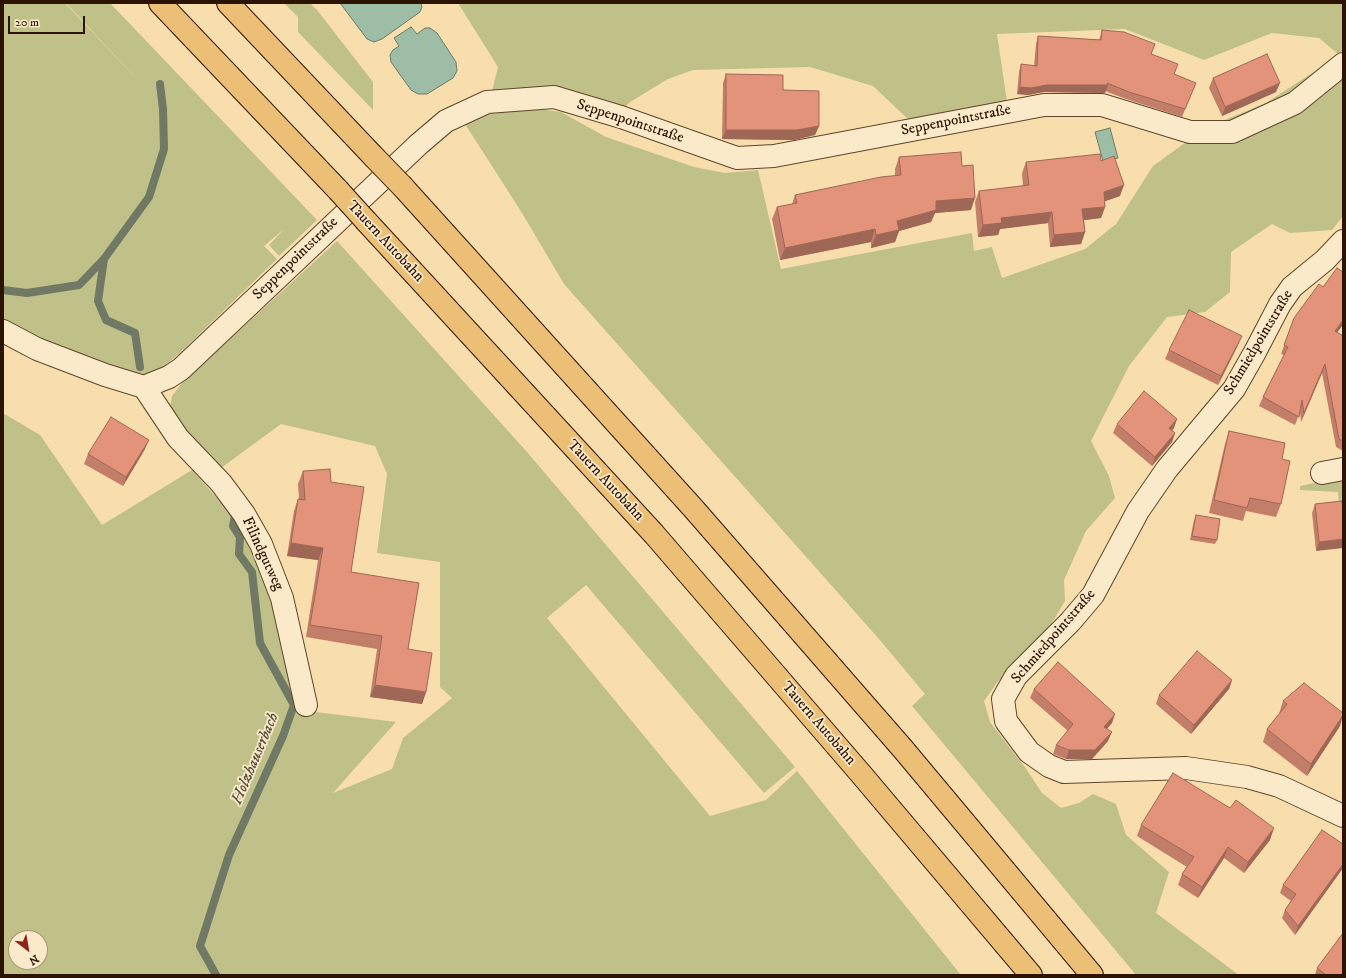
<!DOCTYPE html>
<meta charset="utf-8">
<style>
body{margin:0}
#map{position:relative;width:1346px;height:978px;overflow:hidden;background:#f9dead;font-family:"IM FELL DW Pica",serif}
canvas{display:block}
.frame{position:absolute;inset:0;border:4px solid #2c1300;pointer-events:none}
.north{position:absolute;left:8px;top:930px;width:40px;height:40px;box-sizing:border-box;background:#fbeaca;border:1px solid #a89479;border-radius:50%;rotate:149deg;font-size:11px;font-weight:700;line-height:16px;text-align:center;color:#2c1300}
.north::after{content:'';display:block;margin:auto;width:14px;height:18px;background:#8f2418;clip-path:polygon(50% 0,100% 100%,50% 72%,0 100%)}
.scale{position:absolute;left:8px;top:16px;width:77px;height:18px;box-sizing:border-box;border:2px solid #2c1300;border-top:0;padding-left:5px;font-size:12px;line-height:14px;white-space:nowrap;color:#2c1300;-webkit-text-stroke:3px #fbeaca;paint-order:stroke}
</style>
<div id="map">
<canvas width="1346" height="978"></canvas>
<div class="frame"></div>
<div class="north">N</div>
<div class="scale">20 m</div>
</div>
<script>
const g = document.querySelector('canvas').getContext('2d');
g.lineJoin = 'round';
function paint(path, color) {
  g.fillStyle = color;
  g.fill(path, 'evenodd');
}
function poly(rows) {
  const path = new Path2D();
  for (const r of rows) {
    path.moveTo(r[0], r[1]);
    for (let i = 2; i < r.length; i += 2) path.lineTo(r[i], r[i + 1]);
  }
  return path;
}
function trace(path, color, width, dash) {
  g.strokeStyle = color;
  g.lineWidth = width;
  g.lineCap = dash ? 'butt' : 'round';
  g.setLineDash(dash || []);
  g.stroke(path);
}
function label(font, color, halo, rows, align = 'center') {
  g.font = font + ' "IM FELL DW Pica",serif';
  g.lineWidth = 3.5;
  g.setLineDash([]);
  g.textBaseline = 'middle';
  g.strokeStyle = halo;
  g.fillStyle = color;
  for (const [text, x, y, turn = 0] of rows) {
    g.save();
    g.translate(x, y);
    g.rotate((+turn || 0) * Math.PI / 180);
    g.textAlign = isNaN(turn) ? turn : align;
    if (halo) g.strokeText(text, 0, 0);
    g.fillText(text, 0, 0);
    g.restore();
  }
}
paint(poly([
 [3,3,65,3,146,89,148,100,146,89,66,3,110,3,317,220,279,256,269,245,284,229,264,246,277,259,181,352,162,368,147,375,131,375,3,324],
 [284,3,310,3,317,10,373,82,373,110,298,32,298,17],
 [458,3,1343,3,1343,51,1338,54,1319,38,1272,33,1204,60,1125,29,997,34,1007,102,910,121,873,86,810,67,693,70,668,79,630,102,619,113,492,91,498,67],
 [1326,64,1343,69,1343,216,1332,230,1290,233,1272,224,1231,252,1230,292,1205,312,1167,317,1129,366,1091,441,1109,476,1115,498,1086,531,1064,580,1065,601,1049,628,1025,674,999,680,984,701,990,722,1027,770,1042,793,1061,808,1079,803,1093,794,1116,804,1126,835,1169,872,1156,913,1239,975,1136,975,912,706,925,694,879,639,564,284,522,213,465,124,493,112,524,107,561,112,606,137,694,167,725,173,758,170,781,269,972,233,974,251,992,247,1002,278,1085,249,1116,224,1153,166,1189,140,1222,121,1266,103],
 [337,241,527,452,795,767,764,793,586,585,514,646,547,618,710,816,766,800,797,771,961,975,3,975,3,413,40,435,102,525,192,470,234,517,256,551,276,614,300,716,316,712,396,722,333,793,392,769,403,738,452,698,440,687,440,562,377,553,387,474,375,446,281,424,217,471,186,437,170,408,172,396,182,383],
 [16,938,40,938,40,962,16,962],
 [1343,477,1343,556,1338,492,1300,490,1300,486]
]), '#bfc189');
const water = poly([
 [340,3,421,3,422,7,420,12,382,39,374,42,367,39,340,3],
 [411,27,417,34,425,28,430,28,437,33,456,62,457,71,453,78,427,94,418,94,411,90,391,62,390,55,393,50,399,46,394,38,411,27],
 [1110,128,1118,158,1103,161,1095,132,1110,128]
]);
paint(water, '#9ebda6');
trace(water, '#707964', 1);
trace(poly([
 [104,259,98,301,106,320,135,333,140,367],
 [3,290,27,293,79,285,104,259,149,197,164,149,163,109,160,84],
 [216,975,200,946,229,855,283,736,294,705,260,643,252,572,239,554,240,537,233,526,235,516,232,511]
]), '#707964', 8);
const street = poly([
 [1343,241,1325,260,1292,287,1280,304,1255,352,1234,389,1167,469,1138,511,1093,595,1070,622,1016,676,1003,699,1006,721,1029,752,1049,766,1064,772,1186,768,1247,777,1279,786,1343,816],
 [3,331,37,349,105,375,144,387,169,377,181,369,419,144,446,121,487,102,554,97,621,117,737,158,774,156,1044,105,1102,105,1190,132,1232,132,1295,103,1343,64],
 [144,387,178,438,221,483,244,514,261,544,282,598,306,705],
 [1322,473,1343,469]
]);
const highway = poly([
 [160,3,338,190],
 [228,3,374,157],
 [403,187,693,508,903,749,1092,975],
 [366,221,654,534,861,774,1031,975]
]);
trace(street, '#5f462b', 24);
trace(highway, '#2c1300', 24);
trace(street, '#fbeaca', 22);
trace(highway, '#ecbf76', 22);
const highwayBridge = poly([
 [374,157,403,187],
 [338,190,366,221]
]);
trace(highwayBridge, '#2c1300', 24, []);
trace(highwayBridge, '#ecbf76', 22);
paint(poly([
 [1102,30,1151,54,1174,74,1196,83,1182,117,1126,99,1105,91,1105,93,1044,92,1028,95,1017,94,1019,72,1021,64,1034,66,1036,44,1038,36,1099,40,1100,37],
 [726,74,783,90,819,126,815,135,794,140,722,139,723,83],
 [1213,78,1276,92,1222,116,1209,88],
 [899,157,962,166,971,210,935,213,931,222,899,231,895,242,871,248,871,242,780,260,772,219,777,207,792,204,795,195,895,176,895,169],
 [1101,161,1120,196,1105,201,1105,207,1101,218,1084,220,1085,232,1081,244,1050,247,1048,223,1000,229,998,235,978,237,975,202,979,191,1023,186,1022,173,1026,162],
 [1294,318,1337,332,1343,336,1343,451,1336,447,1322,373,1301,422,1300,412,1295,425,1259,406,1263,397,1284,355,1281,354],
 [1238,345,1218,385,1165,359,1169,350],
 [1117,424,1174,428,1172,430,1175,433,1172,442,1152,466,1113,433],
 [1229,431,1282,459,1281,504,1276,517,1246,511,1243,521,1209,513,1225,444],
 [145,449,123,486,84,464,88,454],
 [303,471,331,482,351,572,408,649,426,692,422,704,370,697,377,649,306,637,318,560,287,556,294,511,298,499,299,499,298,484],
 [1342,501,1316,551,1312,513,1315,504],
 [1196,515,1217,540,1215,544,1190,540,1194,520],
 [1232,680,1229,689,1191,734,1156,704,1159,695],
 [1034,689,1112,723,1107,729,1108,741,1092,759,1066,759,1053,754,1056,745,1068,731,1030,698],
 [1283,701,1340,726,1307,776,1263,742,1267,729,1279,714],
 [1141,825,1270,840,1244,873,1224,858,1198,898,1178,885,1182,874,1187,867,1137,836],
 [1343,844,1343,868,1295,935,1282,918,1285,910,1291,901,1280,893,1283,885],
 [1317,968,1343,975,1315,975]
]), '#c37e69');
paint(poly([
 [1280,83,1276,92,1222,116,1225,107],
 [1047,85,1108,85,1105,93,1044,92,1028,95,1017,94,1020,87],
 [819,126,815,135,794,140,722,139,726,130],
 [1124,185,1120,196,1100,203,1104,192],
 [975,198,971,210,935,213,931,222,899,231,895,242,871,248,876,235,897,221,936,201],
 [1105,207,1101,218,1078,221,1082,209],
 [1052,212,1048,223,1000,229,998,235,978,237,983,225,1001,218],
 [875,229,871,242,780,260,785,248],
 [1085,232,1081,244,1050,247,1054,235],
 [1343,320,1343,325,1332,339,1335,331],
 [1242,336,1238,345,1218,385,1221,376],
 [1325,364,1322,373,1301,422,1304,413],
 [1177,419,1174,428,1166,437,1169,428],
 [1175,433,1172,442,1152,466,1155,457],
 [149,440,145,449,123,486,126,477],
 [1343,539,1343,548,1316,551,1319,542],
 [291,543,323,548,318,560,287,556],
 [1232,680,1229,689,1191,734,1194,725],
 [375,685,426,692,422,704,370,697],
 [1115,714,1112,723,1100,736,1104,727],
 [1343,715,1340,726,1307,776,1311,764],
 [1112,732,1108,741,1092,759,1066,759,1069,750],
 [1274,828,1270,840,1244,873,1248,862],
 [1228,847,1224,858,1198,898,1202,887],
 [1343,864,1343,868,1295,935,1298,926]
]), '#9f6755');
const building = poly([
 [1102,30,1124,32,1155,44,1151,54,1178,64,1174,74,1196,83,1185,109,1129,92,1107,83,1108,85,1047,85,1031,88,1020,87,1021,64,1037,66,1038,36,1101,40,1102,30],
 [1267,54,1280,83,1225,107,1213,78,1267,54],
 [726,74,783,75,783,90,819,91,819,126,797,130,726,130,726,74],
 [961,152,962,166,973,165,975,198,936,201,936,210,897,221,899,230,876,235,875,229,785,248,777,207,797,203,795,195,881,177,901,175,899,157,961,152],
 [1100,154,1101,161,1114,156,1124,185,1104,192,1105,207,1082,209,1085,232,1054,235,1052,212,1001,218,1002,223,983,225,979,191,1029,185,1026,162,1100,154],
 [1337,268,1343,272,1343,320,1335,331,1343,336,1343,441,1339,439,1325,364,1304,413,1302,400,1299,417,1263,397,1288,347,1284,345,1294,318,1319,284,1323,287,1337,268],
 [1189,310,1242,336,1221,376,1169,350,1189,310],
 [1144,391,1177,419,1169,428,1175,433,1155,457,1117,424,1144,391],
 [111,417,149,440,126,477,88,454,111,417],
 [1229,431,1285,443,1282,459,1290,461,1281,504,1250,498,1247,508,1214,500,1229,431],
 [330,469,331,482,364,487,351,572,419,583,408,649,432,653,426,692,375,685,382,636,310,625,323,548,291,543,298,499,305,500,303,471,330,469],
 [1342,501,1343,511,1343,539,1319,542,1315,504,1342,501],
 [1196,515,1220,519,1217,540,1192,536,1196,515],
 [1197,651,1232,680,1194,725,1159,695,1197,651],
 [1058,662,1115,714,1104,727,1112,732,1095,750,1069,750,1056,745,1073,724,1034,689,1058,662],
 [1304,683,1343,713,1343,715,1311,764,1267,729,1287,704,1283,701,1304,683],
 [1173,773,1230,808,1236,800,1274,828,1248,862,1228,847,1202,887,1182,874,1194,857,1141,825,1173,773],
 [1322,830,1343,844,1343,864,1298,926,1285,910,1296,894,1283,885,1322,830],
 [1343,933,1343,975,1326,975,1317,968,1343,933]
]);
paint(building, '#e3937a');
trace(building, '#9f6755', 1);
label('15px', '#2c1300', '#fbeaca', [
 ["Seppenpointstraße",956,121,-11],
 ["Seppenpointstraße",630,122,18],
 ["Tauern Autobahn",385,242,47],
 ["Seppenpointstraße",296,259,-44],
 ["Schmiedpointstraße",1259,343,-59],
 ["Tauern Autobahn",605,481,47],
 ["Filindgutweg",262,554,65],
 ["Schmiedpointstraße",1054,637,-49],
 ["Tauern Autobahn",818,724,49]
]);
label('italic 16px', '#544e3a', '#fbeaca', [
 ["Holzhauserbach",256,759,-67]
]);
</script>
